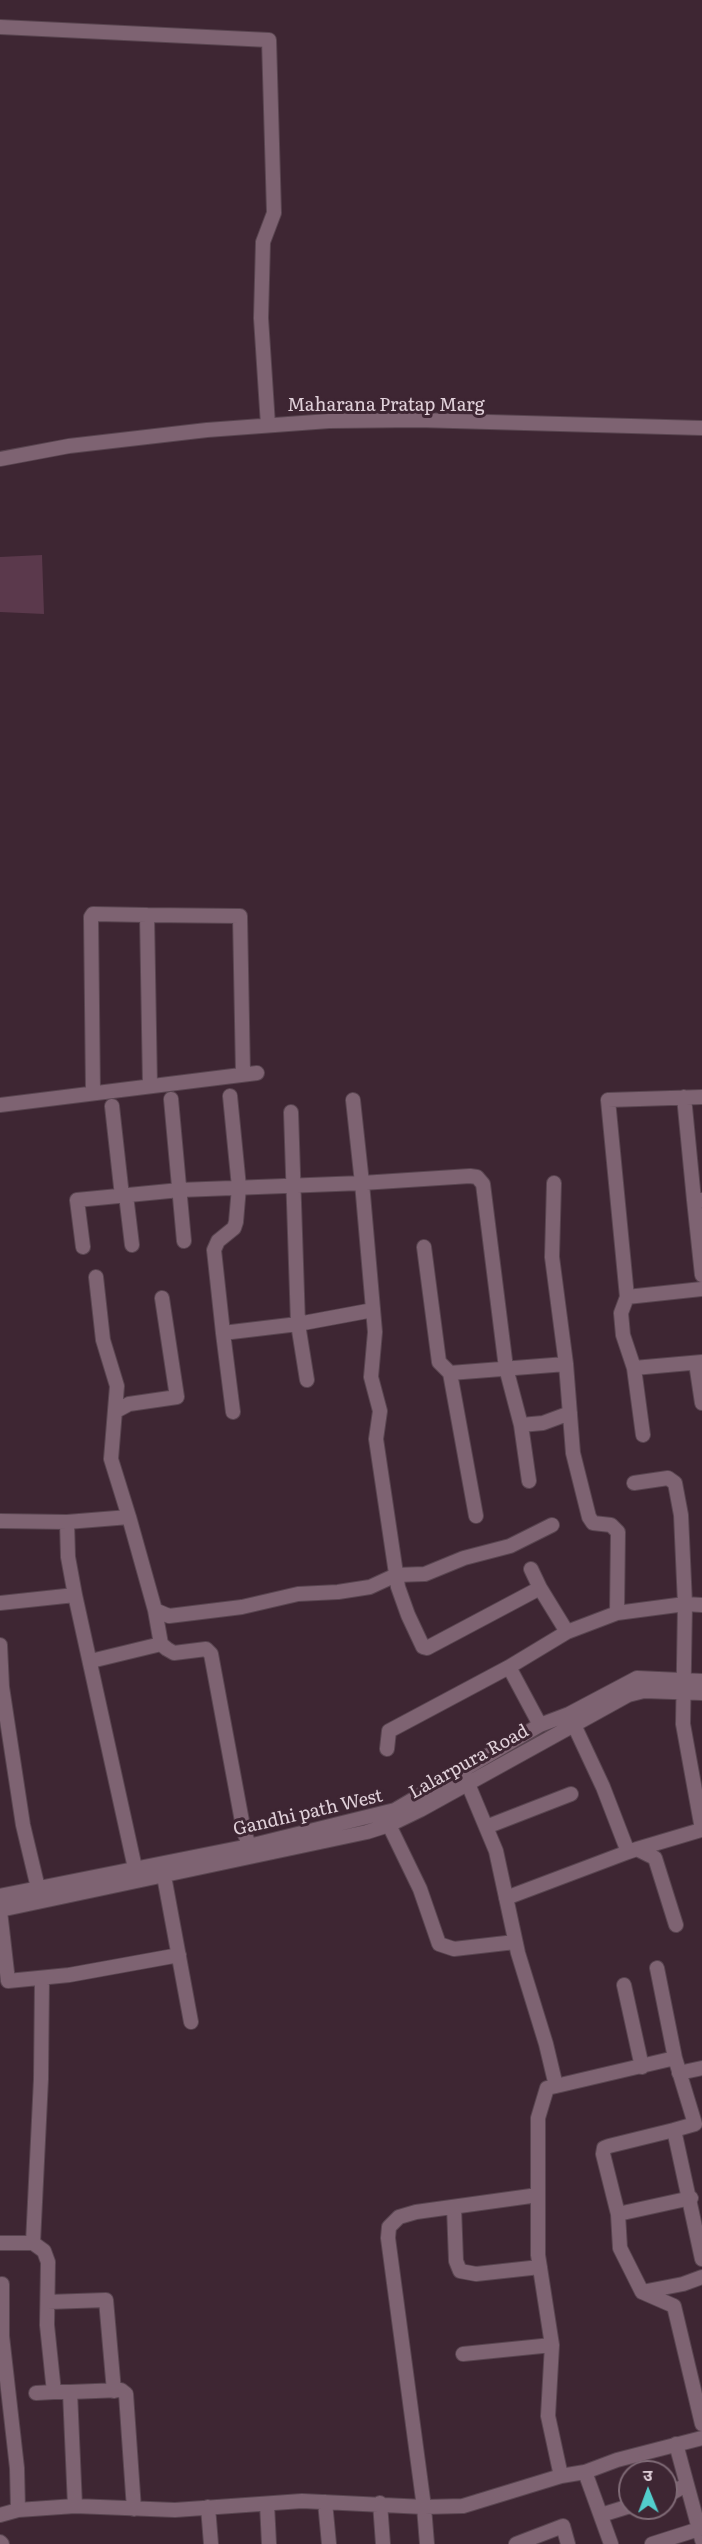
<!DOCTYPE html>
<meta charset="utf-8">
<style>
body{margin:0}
#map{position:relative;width:702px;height:2544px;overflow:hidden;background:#3e2633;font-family:Literata,"Noto Sans Devanagari",serif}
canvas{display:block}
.north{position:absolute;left:618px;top:2460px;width:60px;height:60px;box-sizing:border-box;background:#3e2633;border:2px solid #7f6a76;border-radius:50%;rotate:359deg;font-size:16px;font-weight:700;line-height:24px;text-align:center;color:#e1d1da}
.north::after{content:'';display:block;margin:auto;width:21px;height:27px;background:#52cdcc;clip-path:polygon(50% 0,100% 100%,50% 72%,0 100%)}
</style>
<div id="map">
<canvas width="702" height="2544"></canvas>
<div class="north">उ</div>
</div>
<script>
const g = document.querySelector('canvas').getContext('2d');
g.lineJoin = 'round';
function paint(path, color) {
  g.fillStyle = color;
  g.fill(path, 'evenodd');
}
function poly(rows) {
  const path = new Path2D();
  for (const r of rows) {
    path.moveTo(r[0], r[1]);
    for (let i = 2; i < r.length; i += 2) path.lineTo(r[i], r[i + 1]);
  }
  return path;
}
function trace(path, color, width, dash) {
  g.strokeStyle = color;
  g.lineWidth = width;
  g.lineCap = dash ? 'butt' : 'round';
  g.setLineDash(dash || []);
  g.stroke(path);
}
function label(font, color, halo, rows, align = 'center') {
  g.font = font + ' Literata,serif';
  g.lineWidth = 6;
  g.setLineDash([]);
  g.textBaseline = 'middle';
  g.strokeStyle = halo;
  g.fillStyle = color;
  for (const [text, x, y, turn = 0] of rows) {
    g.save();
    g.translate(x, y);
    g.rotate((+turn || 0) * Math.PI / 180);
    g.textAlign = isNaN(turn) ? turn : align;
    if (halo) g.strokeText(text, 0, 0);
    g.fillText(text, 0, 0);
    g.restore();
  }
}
paint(poly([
 [42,555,44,614,0,612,0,557]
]), '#5b394c');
const minor = poly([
 [0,27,269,40,274,213,263,242,261,318,268,425],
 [0,459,69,446,207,430,329,421,418,420,702,428],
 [150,1086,147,915,240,916,243,1074],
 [93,1093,91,917,93,914,147,915],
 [684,1097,694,1200],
 [171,1099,184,1241],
 [353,1100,362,1183,470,1176,477,1177,483,1184,506,1368,521,1425,529,1481],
 [0,1105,257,1073],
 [112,1106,122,1196],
 [291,1112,298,1324,307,1380],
 [554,1183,552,1257,566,1364,573,1453,589,1517,593,1523,611,1525,618,1532,617,1613],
 [126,1195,132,1245],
 [702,1200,694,1200,702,1275],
 [83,1247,77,1200,180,1190,362,1183,375,1332,371,1377,380,1411,376,1439,398,1587,408,1615,423,1647,427,1648,540,1588,567,1632],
 [424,1247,439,1362,450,1373,566,1364],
 [96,1277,103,1340,117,1386,111,1459,129,1517],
 [627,1297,608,1100,702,1097],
 [223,1333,214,1250,218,1241,234,1228,236,1222,239,1187,230,1096],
 [696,1363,702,1403],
 [634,1368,702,1362],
 [450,1373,476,1516],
 [116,1411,129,1404,177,1397,162,1298],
 [233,1412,223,1333,298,1324,373,1310],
 [521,1425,543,1423,570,1413],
 [643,1435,634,1368,623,1335,621,1313,627,1297,702,1289],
 [634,1483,668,1478,675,1483,681,1515,685,1604,702,1605],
 [0,1521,67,1522,129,1517,155,1610,169,1616,242,1607,298,1594,338,1592,370,1587,396,1575,425,1574,464,1558,510,1546,552,1525],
 [531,1569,540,1588],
 [75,1595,135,1868],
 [0,1603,75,1595,68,1557,67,1522],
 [155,1610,161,1644,167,1649,174,1653,206,1649,211,1654,244,1832,252,1852],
 [0,1645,2,1687,23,1825,38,1888],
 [91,1661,161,1644],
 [540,1725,509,1667,567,1632,617,1613,685,1604,683,1724,702,1829],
 [387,1749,389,1731,509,1667],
 [463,1772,496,1851,518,1953,546,2044,556,2086,547,2088,538,2118,538,2255,552,2345,548,2416,561,2476,585,2472,617,2460,702,2438],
 [389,1825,420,1889,439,1944,454,1949,515,1942],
 [486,1827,571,1794],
 [637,1849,701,1830],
 [628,1852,637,1849,655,1858,676,1925],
 [164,1876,191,2022],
 [0,1896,249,1846,395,1810,540,1725,569,1714,637,1678,702,1681],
 [506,1898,628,1852,603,1787,574,1725],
 [0,1910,367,1832,389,1825,420,1810,628,1695,644,1691,702,1693],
 [0,1911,8,1981,69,1975,179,1955],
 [657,1968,675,2058,695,2124,674,2130,702,2259],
 [624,1985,642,2067],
 [679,2073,702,2068],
 [556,2086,675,2058],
 [674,2130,609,2146,604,2148,603,2154,618,2214,620,2248,642,2292,674,2306,702,2424],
 [538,2195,416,2212,399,2217,389,2227,388,2238,424,2507,463,2506,561,2476],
 [454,2207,456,2261,460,2271,476,2274,540,2267],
 [618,2214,691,2198],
 [0,2243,33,2243,44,2251,48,2262,47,2325,54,2392,70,2392,75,2506,175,2510,302,2501,424,2507,427,2544],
 [33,2243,41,2079,42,1979],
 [2,2284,2,2336,17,2468,18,2510,75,2506],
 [642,2292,683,2284,702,2277],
 [48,2302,106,2300,114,2391],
 [463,2354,552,2345],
 [70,2392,121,2390,126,2394,134,2509],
 [36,2393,54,2392],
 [676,2444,702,2540],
 [585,2472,611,2544],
 [666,2496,686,2485],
 [325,2502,329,2544],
 [380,2503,383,2544],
 [267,2504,269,2544],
 [208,2507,211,2544],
 [0,2515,18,2510],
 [601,2515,630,2506],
 [0,2542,2,2544],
 [516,2544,563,2526,568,2544],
 [652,2544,699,2529]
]);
trace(minor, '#594550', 16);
trace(minor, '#7e6372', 14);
label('18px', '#e1d1da', '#3e2633', [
 ["Maharana Pratap Marg",386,406],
 ["Lalarpura Road",469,1762,-29],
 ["Gandhi path West",308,1813,-13]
]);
</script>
